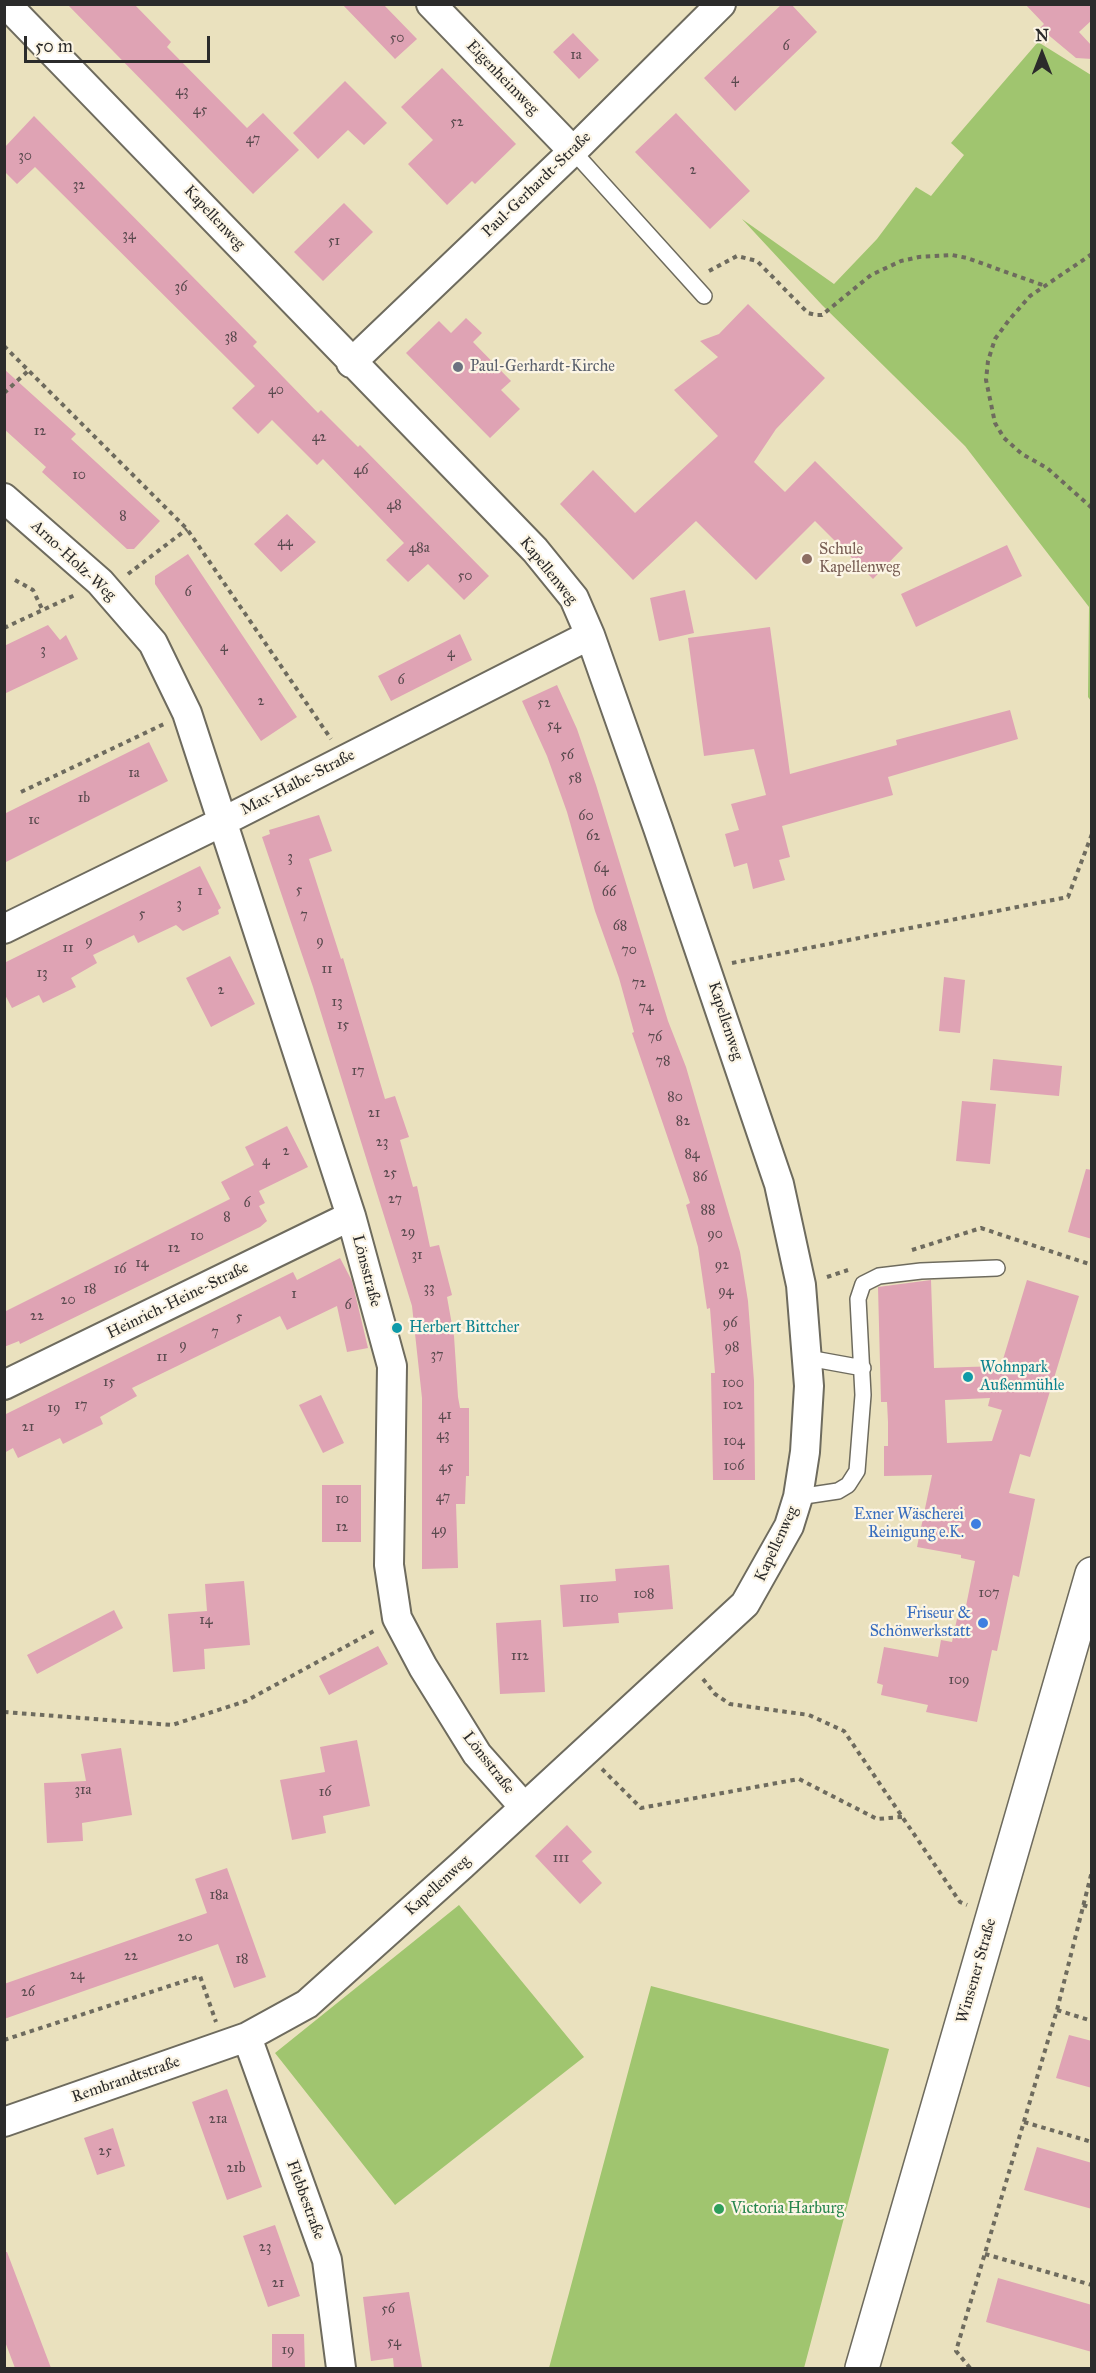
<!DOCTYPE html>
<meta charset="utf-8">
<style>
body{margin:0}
#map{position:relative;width:1096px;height:2373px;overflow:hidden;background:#eae1be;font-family:"IM FELL Great Primer",serif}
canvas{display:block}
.frame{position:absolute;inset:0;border:6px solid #2b2b2b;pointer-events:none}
.north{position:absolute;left:1012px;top:24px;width:60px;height:60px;-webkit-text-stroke:4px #fcf5e5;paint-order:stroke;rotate:0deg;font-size:16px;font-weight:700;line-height:24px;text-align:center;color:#2b2b2b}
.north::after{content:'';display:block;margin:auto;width:21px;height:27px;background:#2b2b2b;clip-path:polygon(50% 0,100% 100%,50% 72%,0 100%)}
.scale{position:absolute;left:24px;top:36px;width:186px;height:27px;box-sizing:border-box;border:3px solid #2b2b2b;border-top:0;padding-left:8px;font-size:18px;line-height:21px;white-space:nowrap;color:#2b2b2b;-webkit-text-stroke:4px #fcf5e5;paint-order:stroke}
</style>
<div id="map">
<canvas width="1096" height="2373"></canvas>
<div class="frame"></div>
<div class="north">N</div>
<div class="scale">50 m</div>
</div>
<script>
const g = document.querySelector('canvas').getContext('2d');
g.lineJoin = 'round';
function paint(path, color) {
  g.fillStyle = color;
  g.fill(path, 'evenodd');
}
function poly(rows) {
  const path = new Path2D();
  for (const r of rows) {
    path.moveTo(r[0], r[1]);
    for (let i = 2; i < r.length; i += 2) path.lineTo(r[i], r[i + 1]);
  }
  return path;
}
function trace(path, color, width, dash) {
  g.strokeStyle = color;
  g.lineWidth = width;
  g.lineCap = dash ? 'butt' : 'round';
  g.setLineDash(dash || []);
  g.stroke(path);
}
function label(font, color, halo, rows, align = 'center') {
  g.font = font + ' "IM FELL Great Primer",serif';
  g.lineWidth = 4.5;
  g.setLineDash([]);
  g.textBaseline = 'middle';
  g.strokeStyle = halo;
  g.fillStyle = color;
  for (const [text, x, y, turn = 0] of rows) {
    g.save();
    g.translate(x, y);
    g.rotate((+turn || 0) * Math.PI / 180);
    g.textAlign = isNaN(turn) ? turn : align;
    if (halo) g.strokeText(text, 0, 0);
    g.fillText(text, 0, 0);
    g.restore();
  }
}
paint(poly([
 [1038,42,1091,75,1091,701,1088,697,1089,607,965,446,822,305,742,219,834,284,877,239,916,187,931,196,964,155,951,143],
 [459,1905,584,2057,395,2205,275,2053],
 [651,1986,889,2049,804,2368,549,2368]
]), '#a0c56f');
paint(poly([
 [67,4,134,4,171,42,167,47,247,128,263,113,299,150,253,194],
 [342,4,383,4,417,39,395,59],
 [782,4,791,4,817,32,735,111,704,78],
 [1025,4,1092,4,1092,20,1079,32,1092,46,1092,59,1076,58,1040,28,1044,24],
 [573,33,599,60,579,79,553,52],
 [442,68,516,144,475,184,472,181,447,205,408,164,433,140,401,107],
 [345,81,387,123,364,145,348,130,318,159,293,133],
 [676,113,750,191,710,229,635,152],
 [34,116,257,342,253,346,318,413,321,410,358,447,360,445,489,576,464,600,428,564,408,582,386,560,404,543,323,459,317,465,272,420,258,434,232,408,255,386,35,167,17,184,4,171,4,148],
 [344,203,373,232,323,281,294,252],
 [748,304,825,378,776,429,754,462,785,492,815,461,903,548,873,579,815,521,756,580,696,521,633,580,560,504,593,470,635,513,718,436,674,390,718,357,700,341,719,334],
 [466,318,482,333,473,342,511,381,501,390,520,409,490,438,406,353,439,321,451,333],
 [4,369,76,434,71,439,160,521,134,549,127,549,42,472,46,467,4,429],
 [287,514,316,542,281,572,254,544],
 [1007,545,1022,576,916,627,901,594],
 [188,554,297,717,261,741,155,584,155,576],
 [685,590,694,633,659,641,650,598],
 [48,625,60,640,66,635,78,659,4,694,4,646],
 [770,627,790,774,897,745,896,740,1010,710,1018,739,888,777,893,795,782,826,790,857,779,860,785,880,753,889,747,863,734,867,725,834,739,830,731,804,766,795,754,749,704,756,688,638],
 [460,634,472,660,391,701,378,676],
 [557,685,577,729,596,785,668,1021,686,1067,740,1252,748,1301,754,1381,755,1480,713,1480,711,1373,715,1373,710,1308,707,1309,698,1247,686,1205,690,1203,632,1033,634,1032,619,978,595,911,567,812,547,756,522,701],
 [149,742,168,781,4,863,4,814],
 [319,815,332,851,309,859,341,959,343,958,385,1099,395,1096,409,1137,400,1140,413,1187,417,1186,430,1247,439,1245,452,1295,447,1297,454,1336,458,1397,460,1408,469,1408,469,1476,466,1476,465,1504,456,1504,458,1568,422,1569,422,1398,412,1306,313,987,262,837,270,834,269,830],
 [200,866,221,908,218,910,219,914,183,931,176,925,138,943,134,935,93,955,97,963,71,978,76,987,43,1003,39,995,12,1008,4,993,4,963],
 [230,956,255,1004,211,1027,186,978],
 [944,977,965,980,960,1033,939,1031],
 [993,1059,1062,1066,1059,1096,990,1090],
 [962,1101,996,1104,990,1164,956,1161],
 [287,1126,308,1167,259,1191,265,1203,259,1206,267,1221,260,1227,20,1344,19,1341,4,1347,4,1312,230,1199,221,1182,254,1165,245,1147],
 [1086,1169,1092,1170,1092,1239,1068,1232],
 [340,1258,352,1281,368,1348,347,1352,337,1306,287,1330,280,1316,132,1388,137,1396,100,1417,103,1424,63,1444,60,1438,18,1458,13,1448,4,1453,4,1415,293,1272,297,1280],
 [931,1280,934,1368,1001,1366,1027,1280,1079,1296,1030,1457,1020,1454,1009,1493,1035,1499,1019,1577,1013,1575,997,1651,992,1650,977,1722,926,1712,928,1705,881,1695,883,1685,877,1683,884,1647,938,1657,941,1640,952,1642,958,1614,964,1616,975,1561,961,1558,961,1555,917,1547,932,1475,884,1476,884,1446,888,1446,888,1422,887,1402,881,1402,878,1287],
 [990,1398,988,1406,1002,1410,992,1441,947,1443,945,1400],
 [321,1395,344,1443,323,1453,299,1405],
 [322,1485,361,1485,361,1542,322,1542],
 [669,1565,673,1609,618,1613,619,1623,563,1627,560,1585,616,1581,615,1569],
 [244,1581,250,1645,204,1649,205,1669,173,1672,168,1614,207,1611,205,1584],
 [114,1610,123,1628,37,1674,27,1655],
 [541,1620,545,1692,500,1694,496,1623],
 [378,1646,388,1664,329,1695,319,1676],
 [357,1740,370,1806,323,1816,326,1833,292,1840,280,1780,325,1772,320,1747],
 [121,1748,132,1815,82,1823,83,1841,47,1843,44,1783,86,1781,81,1754],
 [567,1825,592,1852,582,1861,602,1883,580,1904,535,1856],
 [227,1868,266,1977,234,1988,218,1944,4,2019,4,1984,207,1913,195,1879],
 [1069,2035,1092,2041,1092,2088,1056,2078],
 [227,2089,262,2187,227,2200,192,2102],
 [113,2128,125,2166,97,2175,84,2138],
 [1037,2147,1092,2163,1092,2209,1024,2190],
 [275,2225,300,2296,268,2307,243,2236],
 [4,2252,7,2252,51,2368,15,2368,4,2339],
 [998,2278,1092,2305,1092,2352,986,2322],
 [409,2292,422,2367,394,2368,393,2358,371,2361,363,2297],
 [272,2334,304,2334,305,2368,272,2368]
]), '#dfa3b4');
const lane = poly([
 [573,151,704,296],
 [808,1358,863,1368],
 [798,1497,838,1491,848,1485,857,1471,863,1395,858,1299,863,1284,879,1276,921,1271,997,1268]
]);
const street = poly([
 [431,4,573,151],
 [351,363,573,151,721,4],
 [4,498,100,582,153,643,187,713,351,1216,392,1366,389,1565,397,1618,423,1667,477,1754,524,1807],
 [4,929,222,822,590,635],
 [4,1385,351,1216],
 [247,2037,327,2260,341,2368],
 [4,2122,247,2037,307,2004,462,1865,745,1604,789,1526,798,1497,805,1452,809,1386,801,1285,779,1184,658,828,590,635,574,598,535,550,6,4]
]);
const secondary = poly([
 [862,2368,1092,1574]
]);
trace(lane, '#6e6b5e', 18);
trace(street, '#6e6b5e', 32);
trace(secondary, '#6e6b5e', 36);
trace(poly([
 [1092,254,1030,296,1009,320,995,339,988,361,986,380,995,423,1004,438,1022,454,1047,468,1092,508],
 [709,271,737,256,757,261,808,313,816,315,822,315,871,275,901,261,919,257,952,255,967,258,1045,286],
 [4,346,187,529,331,739],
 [4,393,28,371],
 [128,574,187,529],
 [15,580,33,590,43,611],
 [4,628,75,595],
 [21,792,164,724],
 [732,963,1068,897,1092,834],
 [912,1250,981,1228,1092,1265],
 [827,1277,848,1270],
 [703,1679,715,1694,730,1704,809,1715,844,1731,960,1902,967,1905],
 [4,1712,172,1725,246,1701,374,1631],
 [602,1769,641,1808,799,1779,877,1819,902,1817],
 [1083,1905,1092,1908],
 [1057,2010,1092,2021],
 [4,2040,200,1976,216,2022],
 [1024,2122,1092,2142],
 [985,2254,1092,2285],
 [970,2368,956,2351,1057,2010,1092,1871]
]), '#6e6b5e', 4, [4.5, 4.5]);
trace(lane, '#fff', 15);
trace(street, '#fff', 28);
trace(secondary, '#fff', 33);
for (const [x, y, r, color] of [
 [458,367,6,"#6b7280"],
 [807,559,6,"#8d6e63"],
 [397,1328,6,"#0f9aa8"],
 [968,1377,6,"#0f9aa8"],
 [976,1524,6,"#3f7fe0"],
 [983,1623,6,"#3f7fe0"],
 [719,2209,6,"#2e9e5b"]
]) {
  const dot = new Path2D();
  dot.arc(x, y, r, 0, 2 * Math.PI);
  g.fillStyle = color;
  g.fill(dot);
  trace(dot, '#fcf5e5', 2);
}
label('14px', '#58494d', null, [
 ["50",397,39],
 ["6",786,47],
 ["1a",576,56],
 ["4",735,80],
 ["43",182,92],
 ["45",200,111],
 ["52",457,123],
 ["47",253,140],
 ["30",25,157],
 ["2",693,171],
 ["32",79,186],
 ["34",129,236],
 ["51",334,242],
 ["36",181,288],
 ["38",231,338],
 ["40",276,391],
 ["12",40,432],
 ["42",319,438],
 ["46",361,471],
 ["10",79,476],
 ["48",394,506],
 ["8",123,517],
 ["44",285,543],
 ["48a",419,549],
 ["50",465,577],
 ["6",188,593],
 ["4",224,648],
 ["3",43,651],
 ["4",451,654],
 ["6",401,681],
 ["2",261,702],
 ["52",544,704],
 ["54",554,726],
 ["56",567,756],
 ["1a",134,774],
 ["58",575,779],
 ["1b",84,799],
 ["60",586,817],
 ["1c",34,821],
 ["62",593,837],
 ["3",290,858],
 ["64",601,869],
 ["5",299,891],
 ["1",200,892],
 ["66",609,893],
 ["3",179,905],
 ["5",142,915],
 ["7",304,916],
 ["68",620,927],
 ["9",89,942],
 ["9",320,942],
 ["11",68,949],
 ["70",629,951],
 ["11",327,970],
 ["13",42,974],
 ["72",639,984],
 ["2",221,991],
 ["13",337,1003],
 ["74",646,1008],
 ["15",343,1026],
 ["76",655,1038],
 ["78",663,1062],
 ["17",358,1072],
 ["80",675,1098],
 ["21",374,1114],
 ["82",683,1122],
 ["23",382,1143],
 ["2",286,1152],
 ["84",692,1155],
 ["4",266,1162],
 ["25",390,1174],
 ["86",700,1178],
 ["27",395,1200],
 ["6",247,1204],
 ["88",708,1211],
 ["8",227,1218],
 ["29",408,1233],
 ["90",715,1235],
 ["10",197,1237],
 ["12",174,1249],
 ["31",417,1256],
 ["14",142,1264],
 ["92",722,1266],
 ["16",120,1270],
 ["33",429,1289],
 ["18",90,1290],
 ["94",726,1292],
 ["1",294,1295],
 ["20",68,1301],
 ["6",348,1306],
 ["22",37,1317],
 ["5",239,1318],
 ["96",730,1324],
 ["7",215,1333],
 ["9",183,1346],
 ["98",732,1348],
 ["37",437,1356],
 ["11",162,1358],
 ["15",109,1383],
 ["100",733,1384],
 ["17",81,1406],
 ["102",733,1406],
 ["19",54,1409],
 ["41",445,1416],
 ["21",28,1428],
 ["43",443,1436],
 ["104",734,1442],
 ["106",734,1467],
 ["45",446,1468],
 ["47",443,1498],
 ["10",342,1500],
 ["12",342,1528],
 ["49",439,1531],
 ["107",989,1594],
 ["108",644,1595],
 ["110",589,1599],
 ["14",206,1621],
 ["112",520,1657],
 ["109",959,1681],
 ["31a",83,1791],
 ["16",325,1793],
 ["111",561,1859],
 ["18a",219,1896],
 ["20",185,1938],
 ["22",131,1957],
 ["18",242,1960],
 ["24",77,1976],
 ["26",28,1993],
 ["21a",218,2120],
 ["25",105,2152],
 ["21b",236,2169],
 ["23",265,2248],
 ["21",278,2284],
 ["56",388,2310],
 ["54",394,2343],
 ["19",288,2351]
]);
label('16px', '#2b2b2b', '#fcf5e5', [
 ["Eigenheimweg",502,78,46],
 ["Paul-Gerhardt-Straße",537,185,-44],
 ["Kapellenweg",214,218,47],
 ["Arno-Holz-Weg",73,561,43],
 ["Kapellenweg",548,571,51],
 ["Max-Halbe-Straße",298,783,-27],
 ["Kapellenweg",725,1021,72],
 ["Lönsstraße",366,1271,75],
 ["Heinrich-Heine-Straße",178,1301,-26],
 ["Kapellenweg",777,1544,-65],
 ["Lönsstraße",488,1763,52],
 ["Kapellenweg",438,1886,-42],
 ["Winsener Straße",977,1971,-74],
 ["Rembrandtstraße",126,2080,-19],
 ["Flebbestraße",305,2200,70]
]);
label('16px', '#5b616d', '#fcf5e5', [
 ["Paul-Gerhardt-Kirche",470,367]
], 'left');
label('16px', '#785e54', '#fcf5e5', [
 ["Schule",819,550],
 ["Kapellenweg",819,568]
], 'left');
label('16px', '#0d838f', '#fcf5e5', [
 ["Herbert Bittcher",409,1328],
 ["Wohnpark",980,1368],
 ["Außenmühle",980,1386]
], 'left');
label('16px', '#366cbe', '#fcf5e5', [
 ["Exner Wäscherei",964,1515],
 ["Reinigung e.K.",964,1533],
 ["Friseur &",971,1614],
 ["Schönwerkstatt",971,1632]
], 'right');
label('16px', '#27864d', '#fcf5e5', [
 ["Victoria Harburg",731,2209]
], 'left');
</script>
